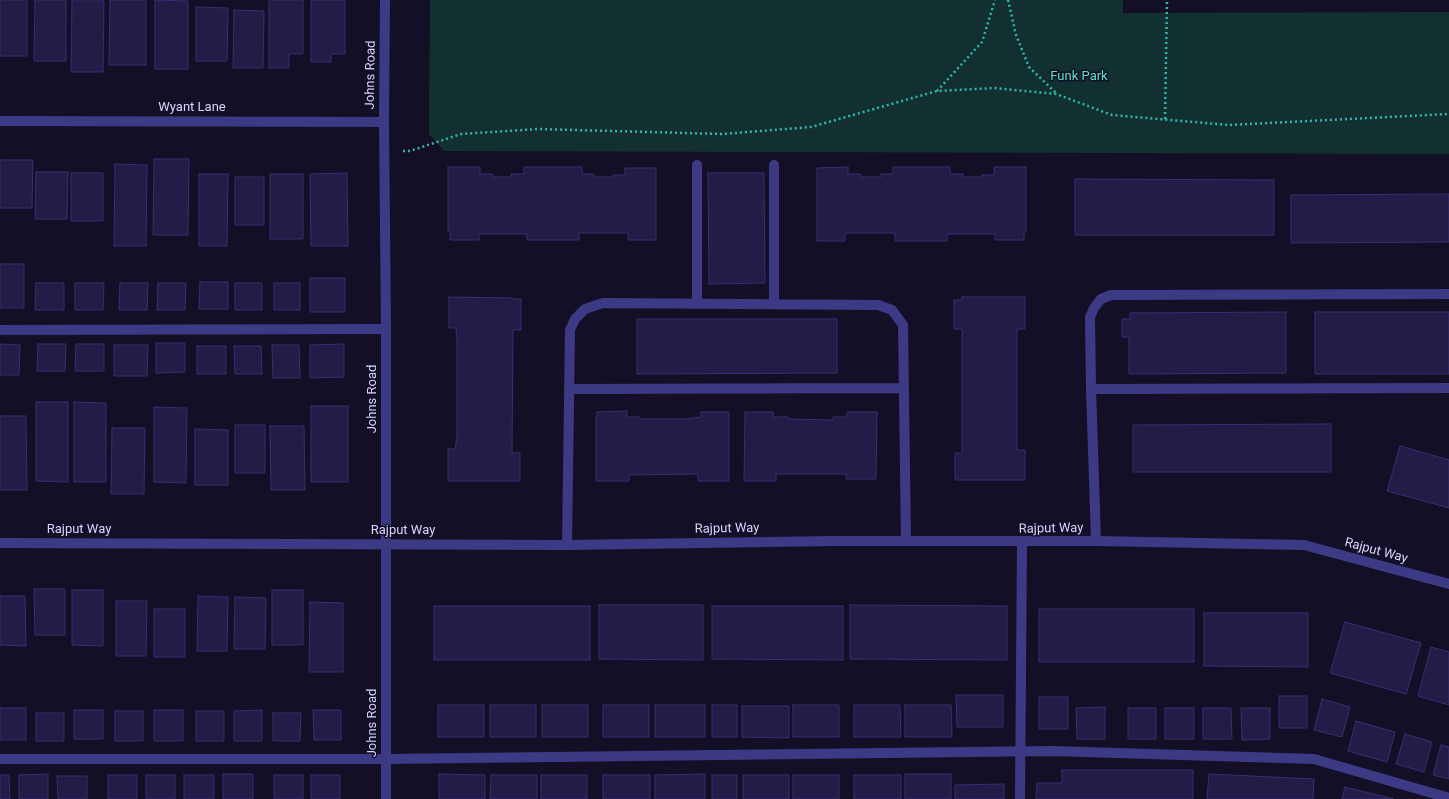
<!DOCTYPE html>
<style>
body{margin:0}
canvas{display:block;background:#130f26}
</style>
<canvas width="1449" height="799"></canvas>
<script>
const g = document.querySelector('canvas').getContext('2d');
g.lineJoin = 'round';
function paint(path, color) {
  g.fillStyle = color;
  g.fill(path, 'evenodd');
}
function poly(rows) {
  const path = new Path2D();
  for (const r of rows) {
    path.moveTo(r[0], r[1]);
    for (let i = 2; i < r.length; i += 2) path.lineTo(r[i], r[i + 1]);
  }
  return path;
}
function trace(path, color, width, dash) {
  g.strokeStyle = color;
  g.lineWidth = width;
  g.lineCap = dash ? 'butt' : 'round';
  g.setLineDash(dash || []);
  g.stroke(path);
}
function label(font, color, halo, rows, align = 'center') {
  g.font = font + ' Roboto,sans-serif';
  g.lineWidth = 3;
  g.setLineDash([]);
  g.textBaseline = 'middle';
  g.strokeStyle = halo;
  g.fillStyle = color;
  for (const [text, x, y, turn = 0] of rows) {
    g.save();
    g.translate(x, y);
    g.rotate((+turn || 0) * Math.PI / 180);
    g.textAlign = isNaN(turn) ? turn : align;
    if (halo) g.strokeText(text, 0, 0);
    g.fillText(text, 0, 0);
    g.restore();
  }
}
paint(poly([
 [430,0,1123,0,1123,13,1449,12,1449,154,444,151,429,134]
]), '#12302f');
const building = poly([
 [0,0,27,0,27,56,0,56,0,0],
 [35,0,66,0,66,61,34,61,35,0],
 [110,0,146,0,146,65,109,65,110,0],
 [155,0,188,1,188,69,155,69,155,0],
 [269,0,303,0,303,54,289,54,289,68,269,68,269,0],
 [311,0,345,0,345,54,331,54,331,62,311,62,311,0],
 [72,1,104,1,103,72,71,72,72,1],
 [196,7,228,8,227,61,196,61,196,7],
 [234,10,264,11,263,68,233,68,234,10],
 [154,159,189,159,188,235,153,235,154,159],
 [0,160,33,160,32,208,0,208,0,160],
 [115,164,147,165,146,246,114,246,115,164],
 [448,167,480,167,480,174,493,174,493,177,511,177,511,174,524,174,524,167,582,167,582,174,594,174,594,177,613,177,613,175,625,175,625,168,656,168,656,240,628,240,628,233,579,233,579,240,527,240,527,234,479,234,479,240,450,240,450,231,448,231,448,167],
 [848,167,848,174,861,174,861,177,881,177,881,174,893,174,893,167,950,167,950,174,963,174,963,177,982,177,982,175,994,175,994,167,1026,167,1026,232,1024,232,1024,240,995,240,995,234,947,234,947,241,895,241,895,233,845,233,845,241,817,241,817,168,848,167],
 [36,172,68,172,67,219,35,219,36,172],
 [71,173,103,173,103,221,71,221,71,173],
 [347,173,348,246,311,246,310,174,347,173],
 [708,173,764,173,765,283,709,284,708,173],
 [199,174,228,174,227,246,199,246,199,174],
 [270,174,303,174,303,239,270,239,270,174],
 [235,177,264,177,264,225,235,225,235,177],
 [1075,179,1274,180,1274,235,1075,235,1075,179],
 [1449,194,1449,242,1291,243,1291,195,1449,194],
 [0,264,24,264,24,308,0,308,0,264],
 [310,278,345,278,345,312,310,312,310,278],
 [200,282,228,282,228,309,199,309,200,282],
 [36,283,64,283,64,310,35,310,36,283],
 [75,283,104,283,103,310,75,310,75,283],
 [120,283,148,283,147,310,119,310,120,283],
 [158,283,186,283,185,310,157,310,158,283],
 [235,283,262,283,262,310,235,310,235,283],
 [274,283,300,283,300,310,274,310,274,283],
 [449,297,513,298,513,299,521,299,521,330,513,330,512,453,520,453,520,481,448,481,448,449,455,449,457,437,457,341,456,328,449,328,449,297],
 [962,297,1025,297,1025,329,1017,329,1017,450,1025,450,1025,480,955,480,955,453,962,453,962,329,954,329,954,300,962,300,962,297],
 [1286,312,1286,373,1129,374,1129,337,1122,337,1122,319,1130,319,1130,313,1286,312],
 [1315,312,1449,312,1449,374,1315,374,1315,312],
 [637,319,837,319,837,373,637,374,637,319],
 [156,343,185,343,185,372,156,373,156,343],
 [0,344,20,345,19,375,0,375,0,344],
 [38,344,66,344,65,371,37,371,38,344],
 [76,344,104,344,104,371,75,371,76,344],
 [344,344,344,377,310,378,310,345,344,344],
 [114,345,148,345,147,376,114,376,114,345],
 [272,345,299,345,300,378,273,378,272,345],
 [197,346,226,346,226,374,197,374,197,346],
 [234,346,261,346,262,374,235,374,234,346],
 [36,402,68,402,68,482,36,481,36,402],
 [74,402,106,403,106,482,74,482,74,402],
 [311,406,348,406,348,482,311,482,311,406],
 [154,407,187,408,186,483,154,482,154,407],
 [627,411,627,417,640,417,640,419,685,419,701,417,701,412,729,412,729,481,698,481,698,474,629,475,629,481,596,481,596,417,597,417,597,412,627,411],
 [745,412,773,412,773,417,788,417,788,419,833,420,833,417,846,417,847,412,877,412,876,479,846,479,846,474,776,474,776,481,744,481,745,412],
 [0,416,26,416,27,490,0,490,0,416],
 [1331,424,1331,472,1133,472,1133,425,1331,424],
 [235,425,265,425,265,473,235,473,235,425],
 [270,426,304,426,305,490,271,490,270,426],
 [112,428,145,428,144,494,111,494,112,428],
 [195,429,228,430,228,485,195,485,195,429],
 [1400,446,1449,460,1449,508,1387,491,1400,446],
 [34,589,65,589,65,635,35,635,34,589],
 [72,590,103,590,103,646,72,645,72,590],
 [272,590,303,590,303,645,272,645,272,590],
 [0,596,25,596,26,646,0,645,0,596],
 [198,596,228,597,227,651,197,651,198,596],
 [235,597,266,598,265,649,234,649,235,597],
 [116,601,147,601,146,656,116,656,116,601],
 [310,602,343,603,343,672,309,672,310,602],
 [599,605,703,605,703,660,599,659,599,605],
 [850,605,1007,606,1007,660,850,659,850,605],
 [434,606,590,606,590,660,434,660,434,606],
 [712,606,843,606,843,660,712,659,712,606],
 [154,609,185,609,185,657,154,657,154,609],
 [1039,609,1194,609,1194,662,1039,662,1039,609],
 [1204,613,1308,613,1308,667,1204,666,1204,613],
 [1345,622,1421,643,1406,694,1330,673,1345,622],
 [1431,647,1449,652,1449,705,1418,696,1431,647],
 [956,695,1003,695,1003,727,957,727,956,695],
 [1279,696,1307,696,1307,728,1279,728,1279,696],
 [1039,697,1068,697,1068,729,1039,729,1039,697],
 [1322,699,1350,707,1342,737,1314,730,1322,699],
 [438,705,484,705,484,737,438,737,438,705],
 [490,705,536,705,536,737,490,737,490,705],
 [542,705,588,705,588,737,542,737,542,705],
 [603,705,649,705,649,737,603,737,603,705],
 [655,705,705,705,705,737,655,737,655,705],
 [712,705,737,705,737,737,712,737,712,705],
 [793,705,839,705,839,737,793,737,793,705],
 [854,705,900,705,901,737,854,737,854,705],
 [905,705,951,705,952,737,905,737,905,705],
 [742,706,789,706,789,738,742,737,742,706],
 [1105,707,1105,739,1077,739,1076,708,1105,707],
 [0,708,26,708,26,740,0,740,0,708],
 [1128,708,1156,708,1156,739,1128,739,1128,708],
 [1165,708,1194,708,1194,739,1165,739,1165,708],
 [1203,708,1231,708,1232,739,1203,739,1203,708],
 [1241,708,1270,708,1270,739,1242,740,1241,708],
 [74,710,103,710,103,739,74,739,74,710],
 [154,710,183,710,183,741,154,741,154,710],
 [262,710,262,741,234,741,234,711,262,710],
 [313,710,341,710,341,740,314,740,313,710],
 [115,711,143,711,143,741,115,741,115,711],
 [196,711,224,711,224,741,196,741,196,711],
 [36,713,64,713,64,741,36,741,36,713],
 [273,713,301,713,300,741,273,741,273,713],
 [1356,721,1395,732,1387,762,1348,751,1356,721],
 [1405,734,1432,742,1424,772,1396,764,1405,734],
 [1441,745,1449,747,1449,779,1433,775,1441,745],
 [1062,770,1193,770,1193,799,1036,799,1037,783,1062,783,1062,770],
 [48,774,48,799,19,799,19,775,48,774],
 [223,774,253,774,253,799,223,799,223,774],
 [439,774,485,775,485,799,439,799,439,774],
 [705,774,705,799,655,799,655,775,705,774],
 [905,774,951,774,951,799,905,799,905,774],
 [1209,774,1314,779,1313,799,1207,799,1209,774],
 [0,775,9,775,10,799,0,799,0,775],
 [108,775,137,775,137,799,108,799,108,775],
 [146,775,175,775,175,799,146,799,146,775],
 [184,775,214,775,214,799,184,799,184,775],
 [274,775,303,775,303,799,274,799,274,775],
 [311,775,340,775,340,799,311,799,311,775],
 [491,775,537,775,537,799,490,799,491,775],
 [541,775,587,775,587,799,541,799,541,775],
 [603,775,650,775,650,799,603,799,603,775],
 [712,775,737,775,737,799,712,799,712,775],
 [743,775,789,775,789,799,743,799,743,775],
 [793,775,839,775,839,799,793,799,793,775],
 [854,775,901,775,901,799,854,799,854,775],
 [57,776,87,776,87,799,58,799,57,776],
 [1004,784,1004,799,955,799,955,785,1004,784],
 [1345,787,1394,799,1342,799,1345,787]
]);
paint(building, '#241b47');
trace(building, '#3b2d73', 1);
trace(poly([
 [1008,0,1016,35,1029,67,1056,93],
 [937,91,982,42,995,0],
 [1165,119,1167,0],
 [403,151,410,151,461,134,538,129,723,134,811,127,937,91,994,88,1056,94,1112,115,1229,125,1449,114]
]), '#2fb8b0', 2.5, [2, 3]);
trace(poly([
 [697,165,697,304],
 [774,165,774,304],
 [1449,294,1111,295,1101,299,1094,308,1090,317,1091,389,1449,388],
 [0,330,386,329],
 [569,389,904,388],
 [1091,389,1096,541],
 [567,545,570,330,575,319,585,309,603,303,878,305,892,310,903,325,906,541],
 [0,759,386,759,1052,751,1314,759,1449,798],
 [1020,799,1022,542]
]), '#3d3a85', 10);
trace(poly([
 [385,0,384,122,386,329,386,799],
 [0,121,384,122],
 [0,543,567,545,834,541,1096,541,1304,545,1449,584]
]), '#3d3a85', 10);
label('13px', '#d9d4ff', '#130f26', [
 ["Johns Road",371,75,-89],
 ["Wyant Lane",192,108],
 ["Johns Road",373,399,-90],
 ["Rajput Way",727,529,-1],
 ["Rajput Way",1051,529,-1],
 ["Rajput Way",79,530],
 ["Rajput Way",403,531],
 ["Rajput Way",1376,551,15],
 ["Johns Road",373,723,-90]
]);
label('13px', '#5fe0c0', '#130f26', [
 ["Funk Park",1079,77]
]);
</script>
